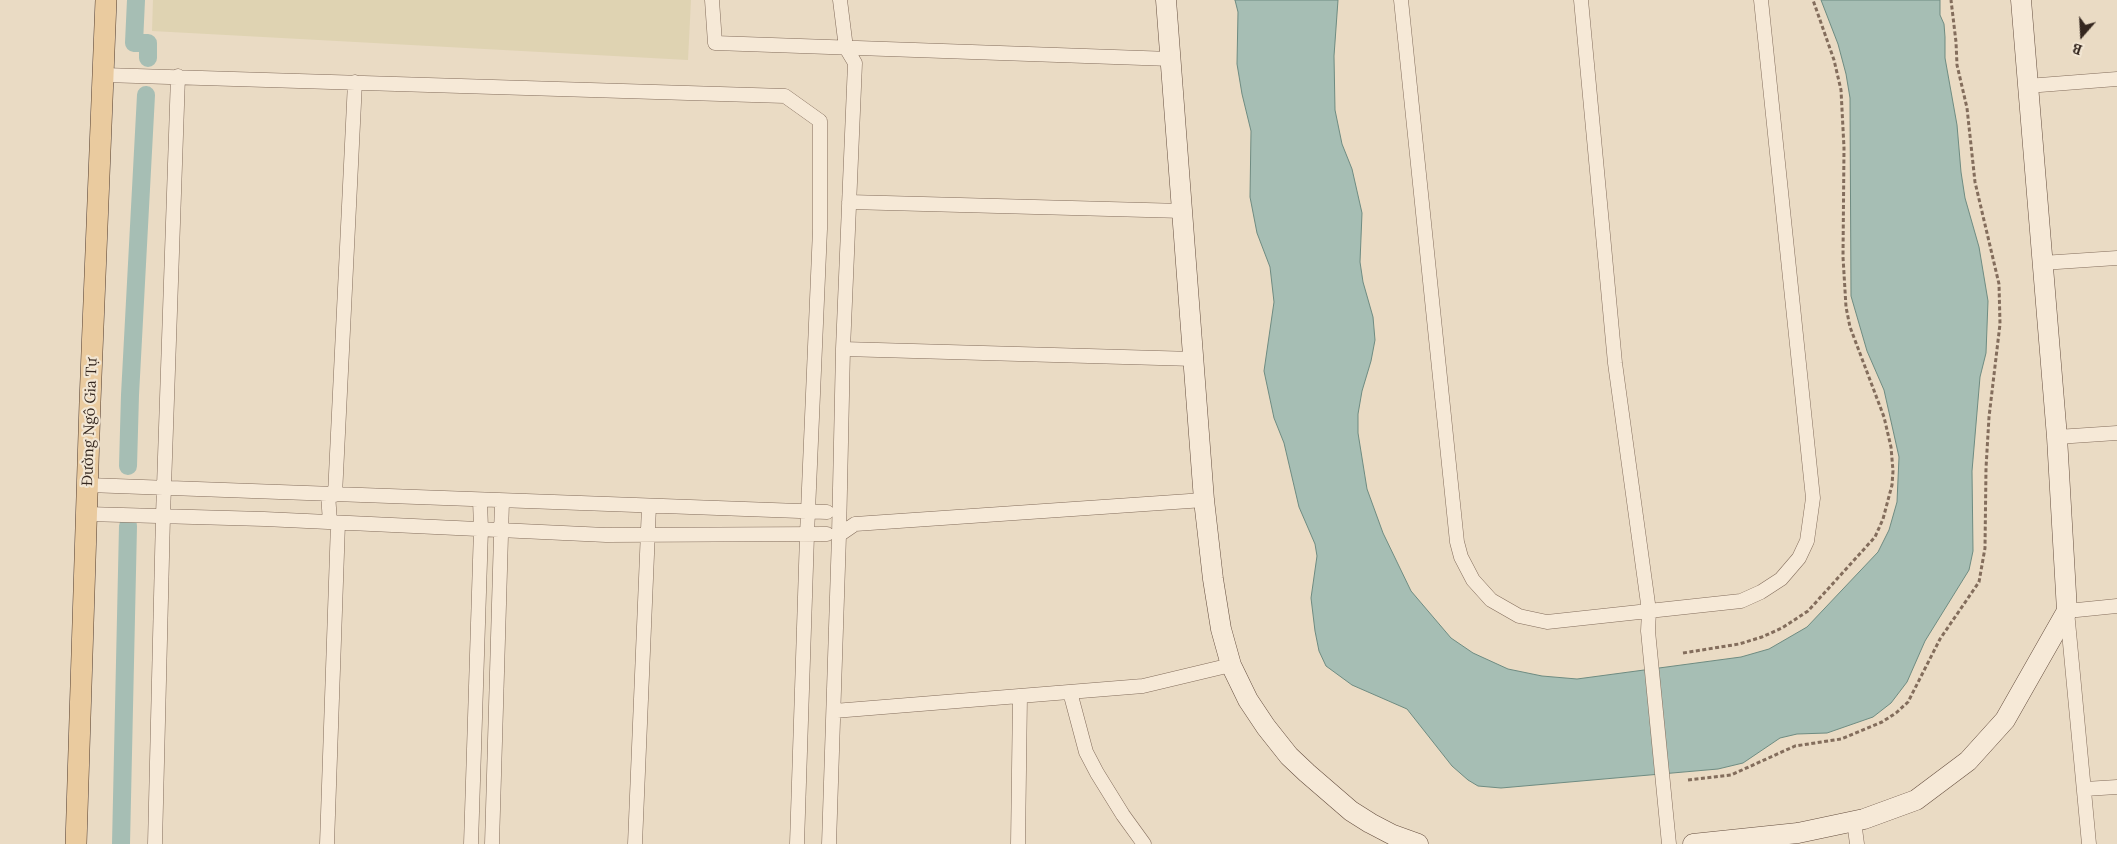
<!DOCTYPE html>
<meta charset="utf-8">
<style>
body{margin:0}
#map{position:relative;width:2117px;height:844px;overflow:hidden;background:#eadbc4;font-family:Lora,serif}
canvas{display:block}
.north{position:absolute;left:2057px;top:10px;width:50px;height:50px;-webkit-text-stroke:4px #f2e6d3;paint-order:stroke;rotate:199deg;font-size:14px;font-weight:700;line-height:20px;text-align:center;color:#35271f}
.north::after{content:'';display:block;margin:auto;width:18px;height:22px;background:#35271f;clip-path:polygon(50% 0,100% 100%,50% 72%,0 100%)}
</style>
<div id="map">
<canvas width="2117" height="844"></canvas>
<div class="north">B</div>
</div>
<script>
const g = document.querySelector('canvas').getContext('2d');
g.lineJoin = 'round';
function paint(path, color) {
  g.fillStyle = color;
  g.fill(path, 'evenodd');
}
function poly(rows) {
  const path = new Path2D();
  for (const r of rows) {
    path.moveTo(r[0], r[1]);
    for (let i = 2; i < r.length; i += 2) path.lineTo(r[i], r[i + 1]);
  }
  return path;
}
function trace(path, color, width, dash) {
  g.strokeStyle = color;
  g.lineWidth = width;
  g.lineCap = dash ? 'butt' : 'round';
  g.setLineDash(dash || []);
  g.stroke(path);
}
function label(font, color, halo, rows, align = 'center') {
  g.font = font + ' Lora,serif';
  g.lineWidth = 4.5;
  g.setLineDash([]);
  g.textBaseline = 'middle';
  g.strokeStyle = halo;
  g.fillStyle = color;
  for (const [text, x, y, turn = 0] of rows) {
    g.save();
    g.translate(x, y);
    g.rotate((+turn || 0) * Math.PI / 180);
    g.textAlign = isNaN(turn) ? turn : align;
    if (halo) g.strokeText(text, 0, 0);
    g.fillText(text, 0, 0);
    g.restore();
  }
}
paint(poly([
 [153,0,691,0,688,60,152,31]
]), '#dfd3b2');
const water = poly([
 [1235,0,1338,0,1334,56,1335,110,1342,144,1352,169,1362,213,1360,262,1363,282,1373,317,1375,340,1371,361,1362,391,1358,414,1358,433,1367,489,1383,533,1411,591,1451,638,1473,653,1508,669,1542,676,1577,679,1741,657,1769,649,1807,627,1878,552,1889,530,1897,502,1899,457,1884,390,1867,351,1851,296,1850,98,1846,74,1838,44,1821,0,1940,0,1940,15,1944,24,1945,37,1945,58,1957,125,1961,172,1965,198,1979,247,1988,301,1986,353,1980,377,1972,471,1973,551,1969,570,1925,641,1907,682,1891,703,1873,717,1827,733,1797,734,1780,738,1743,763,1718,769,1501,788,1478,786,1468,780,1452,766,1407,709,1352,685,1326,666,1319,651,1315,631,1311,598,1317,556,1315,544,1299,507,1284,443,1274,418,1264,371,1274,302,1270,267,1257,233,1250,197,1251,131,1242,94,1237,64,1238,12,1235,0]
]);
paint(water, '#a6beb4');
trace(water, '#6e8b81', 1);
trace(poly([
 [136,0,134,43,148,43,148,58],
 [128,466,130,395,146,95],
 [121,844,128,526]
]), '#a6beb4', 18);
const street = poly([
 [712,0,715,43,1171,59],
 [1401,0,1457,542,1461,557,1473,580,1491,600,1519,616,1547,622,1741,601,1761,592,1781,579,1799,558,1807,541,1813,498,1761,0],
 [1581,0,1615,363,1649,611,1648,631,1669,844],
 [104,75,785,96,820,121,820,229,807,535,797,844],
 [2027,86,2117,79],
 [849,202,1183,211],
 [2042,263,2117,258],
 [843,349,1194,359],
 [2057,437,2117,433],
 [88,485,827,512],
 [328,494,330,522],
 [335,495,355,82],
 [87,514,264,519,606,535,827,534],
 [839,535,855,524,1204,500],
 [1070,692,1086,752,1097,773,1123,815,1144,844],
 [834,711,1143,686,1231,665],
 [2085,789,2117,787],
 [1854,821,1857,844],
 [155,844,163,516,178,76],
 [327,844,338,523],
 [471,844,481,529,480,500],
 [492,844,502,501],
 [635,844,649,506],
 [829,844,839,535,843,349,855,63,846,48,840,0],
 [1018,844,1020,696],
 [2089,844,2067,611,2117,606]
]);
const secondary = poly([
 [1166,0,1204,500,1213,579,1221,629,1231,665,1248,700,1266,727,1289,756,1307,773,1351,811,1370,823,1393,835,1418,844],
 [1693,844,1798,833,1864,819,1916,800,1968,761,2005,720,2067,611,2057,437,2021,0]
]);
const primary = poly([
 [76,844,90,402,106,0]
]);
trace(street, '#836d5c', 15);
trace(secondary, '#654e3f', 21);
trace(primary, '#513c30', 22);
trace(poly([
 [1683,653,1739,644,1762,637,1782,628,1808,611,1875,537,1883,519,1892,485,1893,471,1891,447,1884,417,1850,327,1846,307,1843,257,1844,148,1841,90,1834,60,1813,0],
 [1688,780,1731,775,1795,746,1841,739,1882,722,1896,713,1908,702,1940,639,1979,582,1985,548,1986,468,1989,417,2000,324,1999,284,1975,182,1967,108,1957,65,1956,42,1951,0]
]), '#836d5c', 3, [4, 2.5]);
trace(street, '#f6e9d7', 14);
trace(secondary, '#f6e9d7', 20);
trace(primary, '#eacb9f', 21);
label('15px', '#35271f', '#f2e6d3', [
 ["Đường Ngô Gia Tự",90,422,-88]
]);
</script>
